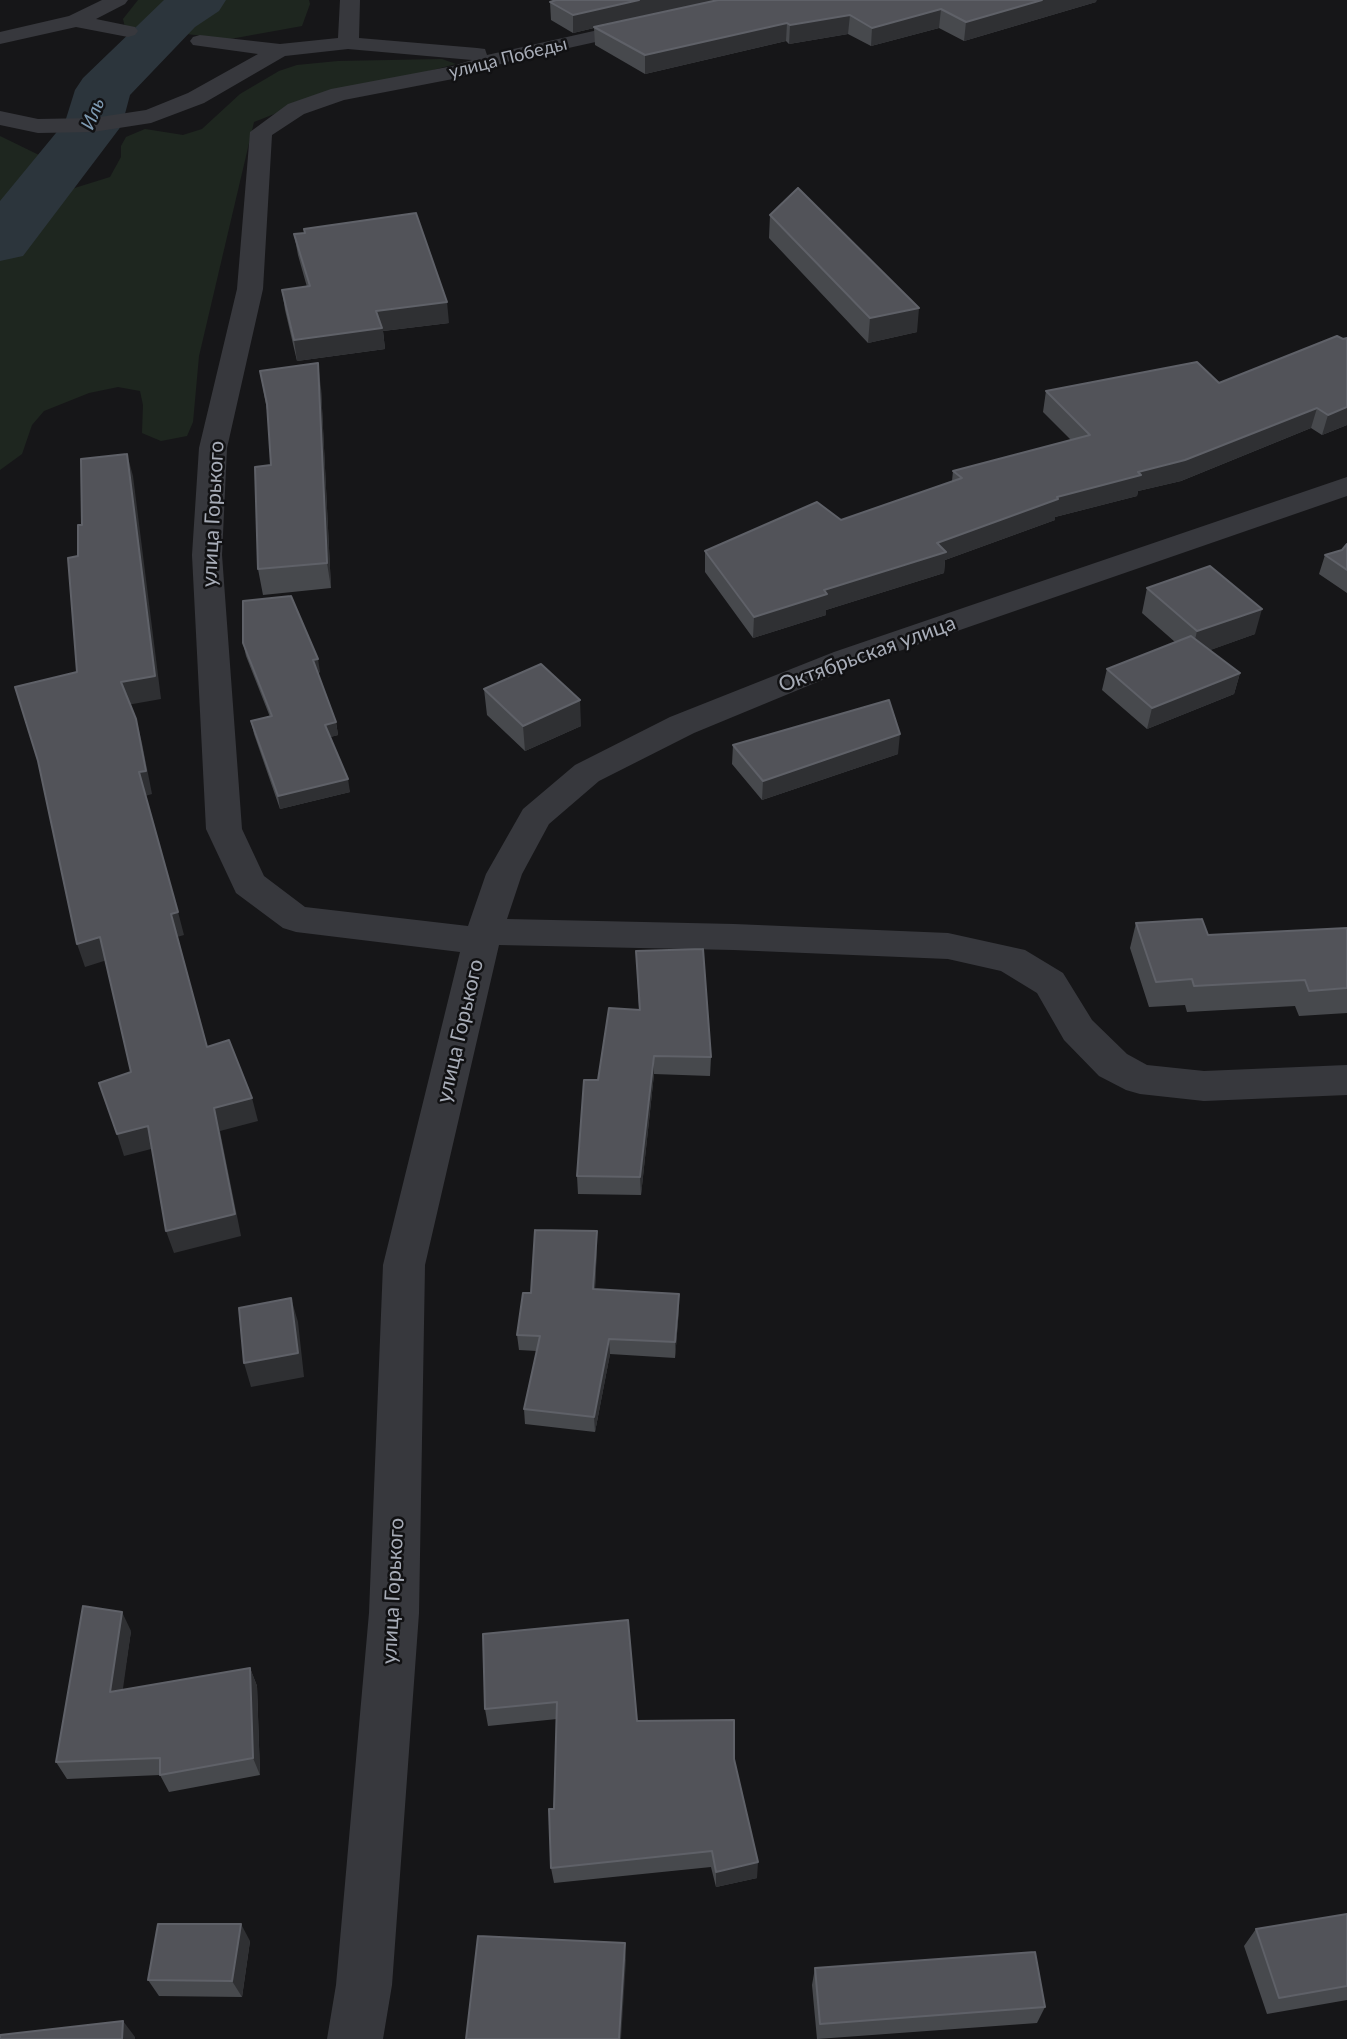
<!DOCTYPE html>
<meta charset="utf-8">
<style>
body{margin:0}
canvas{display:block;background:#161618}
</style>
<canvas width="1347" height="2039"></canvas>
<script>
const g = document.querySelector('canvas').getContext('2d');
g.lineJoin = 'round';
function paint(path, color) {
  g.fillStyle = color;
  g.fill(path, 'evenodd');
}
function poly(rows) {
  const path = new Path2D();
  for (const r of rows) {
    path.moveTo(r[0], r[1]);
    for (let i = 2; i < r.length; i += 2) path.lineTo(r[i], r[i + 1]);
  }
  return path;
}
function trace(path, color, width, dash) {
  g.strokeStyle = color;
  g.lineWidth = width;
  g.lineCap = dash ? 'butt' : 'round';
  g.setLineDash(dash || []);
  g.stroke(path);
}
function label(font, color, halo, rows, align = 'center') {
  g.font = font + ' Lato,sans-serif';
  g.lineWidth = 5;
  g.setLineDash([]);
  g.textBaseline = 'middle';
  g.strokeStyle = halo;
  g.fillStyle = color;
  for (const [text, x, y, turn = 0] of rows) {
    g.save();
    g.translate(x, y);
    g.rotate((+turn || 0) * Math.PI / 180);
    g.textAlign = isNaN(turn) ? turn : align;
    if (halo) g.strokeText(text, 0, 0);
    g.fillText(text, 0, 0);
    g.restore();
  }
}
paint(poly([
 [138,0,309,0,310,4,302,26,230,39,125,27,123,19],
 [442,59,456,64,297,105,254,122,199,356,193,422,187,436,161,441,142,433,143,405,140,391,118,387,89,393,44,411,32,425,22,454,0,470,0,136,39,155,31,176,20,186,25,196,49,196,110,177,121,157,121,146,126,137,145,129,183,135,202,129,240,94,279,71,297,65,338,61]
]), '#1e261f');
paint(poly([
 [164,0,226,0,219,11,195,27,130,95,122,125,23,256,0,261,0,201,65,122,75,90,83,78,164,0]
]), '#2c353c');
paint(poly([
 [102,0,128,0,125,4,96,19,135,27,138,31,135,35,128,37,76,27,0,44,0,32,69,16,102,0],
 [340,0,360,0,359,38,477,48,485,49,487,55,647,19,654,21,657,25,654,29,510,61,458,78,344,100,304,114,272,135,263,289,227,448,222,555,242,829,264,876,305,907,468,926,486,874,523,809,575,765,670,717,834,652,1347,477,1347,496,856,666,694,733,599,781,549,824,522,874,507,919,734,924,948,933,1025,950,1063,973,1092,1020,1127,1054,1147,1065,1204,1071,1347,1065,1347,1095,1204,1101,1140,1094,1126,1090,1099,1076,1064,1040,1037,993,1001,971,948,959,734,950,499,945,425,1265,419,1613,392,1985,383,2039,327,2039,336,1985,369,1613,383,1265,460,952,296,932,283,928,236,893,206,829,192,555,199,448,237,289,250,132,288,104,331,89,453,66,472,60,348,49,285,56,204,103,151,123,93,132,38,133,0,125,0,111,38,119,93,118,146,110,188,93,258,54,193,45,190,41,193,37,200,35,280,44,338,38,340,0]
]), '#37383d');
paint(poly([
 [550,2,1096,2,964,41,939,28,871,46,848,34,789,44,786,41,645,74,595,45,594,28,573,33,551,20],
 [770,215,917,332,868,343,769,238],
 [294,234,449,323,383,331,385,349,297,361,285,310,282,290,307,287,298,255],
 [1337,336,1347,425,1322,435,1311,428,1181,481,1138,491,1137,496,1055,517,1055,520,945,560,944,573,826,610,826,615,753,638,705,572,705,551,841,520,952,481,953,471,1071,440,1043,412,1046,391,1219,383],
 [260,371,321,388,331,588,263,595,258,569,271,465,267,410],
 [1347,544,1347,593,1319,574,1325,555,1342,550],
 [1147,588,1255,634,1210,650,1240,673,1234,694,1147,729,1102,690,1107,669,1175,642,1142,613],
 [243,643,320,672,318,673,336,722,338,735,330,737,350,792,280,809,254,734,251,721,270,717,246,656],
 [484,689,581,726,525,751,487,715],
 [733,745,898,754,762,800,732,764],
 [1136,923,1208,935,1347,928,1347,1013,1299,1016,1295,1006,1187,1012,1185,1005,1149,1007,1130,948],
 [636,951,711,1057,710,1076,654,1074,641,1195,578,1194,577,1176,598,1080,639,1010],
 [597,1231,597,1247,595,1290,679,1294,679,1309,675,1358,610,1354,595,1432,525,1424,524,1409,537,1351,519,1350,517,1335,531,1293],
 [131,1631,122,1690,250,1668,257,1686,260,1775,169,1792,160,1775,67,1779,56,1762],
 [483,1634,637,1721,734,1759,757,1878,716,1887,711,1867,554,1883,551,1868,557,1719,488,1726,485,1709],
 [1347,1914,1347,2000,1267,2014,1244,1946,1256,1929],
 [250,1941,242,1997,159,1996,148,1980],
 [815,1968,1045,2007,1037,2023,817,2039,812,1985]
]), '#47494d');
paint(poly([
 [639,0,722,0,594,27,594,28,573,33,573,15],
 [1042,0,1097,0,1096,2,964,41,966,22],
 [941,9,939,28,871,46,872,28],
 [850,15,848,34,789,44,790,25],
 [787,23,786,41,645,74,645,55],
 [447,302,449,323,383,331,385,349,297,361,294,340,376,311],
 [919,308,917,332,868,343,870,318],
 [318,363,321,388,331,588,327,563],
 [1347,407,1347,425,1322,435,1328,415],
 [1317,408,1311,428,1181,481,1138,491,1137,496,1055,517,1055,520,945,560,944,573,826,610,826,615,753,638,754,617,824,590,937,543,1057,497,1138,472],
 [127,454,133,476,161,699,127,705,121,682],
 [1262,609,1255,634,1191,657,1197,631],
 [318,659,320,672,315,673,313,660],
 [1240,673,1234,694,1147,729,1152,708],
 [580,700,581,726,525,751,523,726],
 [136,719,142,743,152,794,145,796,139,772],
 [336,722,338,735,327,738,325,725],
 [900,734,898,754,762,800,763,781],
 [348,779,350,792,280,809,278,796],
 [178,912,184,935,177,937,171,914],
 [100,937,107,960,85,967,77,944],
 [654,1056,654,1074,641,1195,640,1177],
 [252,1098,258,1121,220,1131,241,1236,174,1253,166,1231,214,1108],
 [148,1126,155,1148,124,1156,117,1134],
 [597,1231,597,1247,594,1305,593,1289],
 [679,1294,679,1309,675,1358,675,1342],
 [291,1298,298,1322,304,1377,251,1387,244,1363],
 [609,1339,610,1354,595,1432,594,1417],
 [122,1612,131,1631,120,1710,110,1692],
 [250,1668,257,1686,260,1775,253,1758],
 [758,1862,757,1878,716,1887,716,1872],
 [241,1924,250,1941,242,1997,232,1981],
 [625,1943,626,1960,621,2039,619,2039],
 [123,2021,135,2037,135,2039,122,2039]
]), '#2f3033');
const building = poly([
 [556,0,639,0,573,15,550,2,556,0],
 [718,0,1042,0,966,22,941,9,872,28,850,15,790,25,787,23,645,55,594,27,718,0],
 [798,188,919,308,870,318,770,215,798,188],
 [416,213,447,302,376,311,382,328,294,340,282,290,310,286,294,234,305,233,304,229,416,213],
 [1337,336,1343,339,1347,338,1347,407,1328,415,1317,408,1185,460,1138,472,1141,475,1057,497,1058,499,937,543,946,552,824,590,827,594,754,617,705,551,817,502,841,520,962,478,953,471,1090,435,1046,391,1197,362,1219,383,1337,336],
 [318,363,327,563,258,569,255,467,271,465,267,404,260,371,318,363],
 [127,454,155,676,121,682,136,719,146,771,139,772,178,912,171,914,207,1047,229,1040,252,1098,214,1108,235,1214,166,1231,148,1126,117,1134,99,1083,131,1072,100,937,77,944,38,761,15,687,77,672,68,558,78,556,78,525,82,525,81,459,127,454],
 [1347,544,1347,570,1325,555,1342,550,1347,544],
 [1210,566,1262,609,1197,631,1147,588,1210,566],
 [291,596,318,659,313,660,336,722,325,725,348,779,278,796,251,721,272,716,243,643,243,601,291,596],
 [1191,636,1240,673,1152,708,1107,669,1191,636],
 [541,664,580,700,523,726,484,689,541,664],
 [889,700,900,734,763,781,733,745,889,700],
 [1202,919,1208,935,1347,928,1347,988,1309,991,1305,980,1194,986,1192,979,1156,982,1136,923,1202,919],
 [703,949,711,1057,654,1056,640,1177,577,1176,584,1080,598,1080,609,1008,640,1010,636,951,703,949],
 [535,1230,597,1231,593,1289,679,1294,675,1342,609,1339,594,1417,524,1409,540,1336,517,1335,523,1293,531,1293,535,1230],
 [291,1298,298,1353,244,1363,239,1308,291,1298],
 [83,1606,122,1612,110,1692,250,1668,253,1758,160,1775,160,1758,56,1762,83,1606],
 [628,1620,637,1721,734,1720,734,1759,758,1862,716,1872,712,1851,551,1868,549,1809,554,1809,557,1702,485,1709,483,1634,628,1620],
 [1347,1914,1347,1986,1279,1998,1256,1929,1347,1914],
 [158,1924,241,1924,232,1981,148,1980,158,1924],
 [478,1936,625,1943,619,2039,466,2039,478,1936],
 [1035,1952,1045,2007,820,2024,815,1968,1035,1952],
 [123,2021,122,2039,0,2039,0,2035,123,2021]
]);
paint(building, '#525359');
trace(building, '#5f6168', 2);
label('18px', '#a8adb8', '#111113', [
 ["улица Победы",508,58,-14]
]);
label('italic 19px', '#7f9bb3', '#111113', [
 ["Иль",93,114,-67]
]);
label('21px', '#a8adb8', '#111113', [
 ["улица Горького",213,514,-87],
 ["Октябрьская улица",867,654,-20],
 ["улица Горького",460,1031,-77],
 ["улица Горького",393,1591,-87]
]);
</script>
